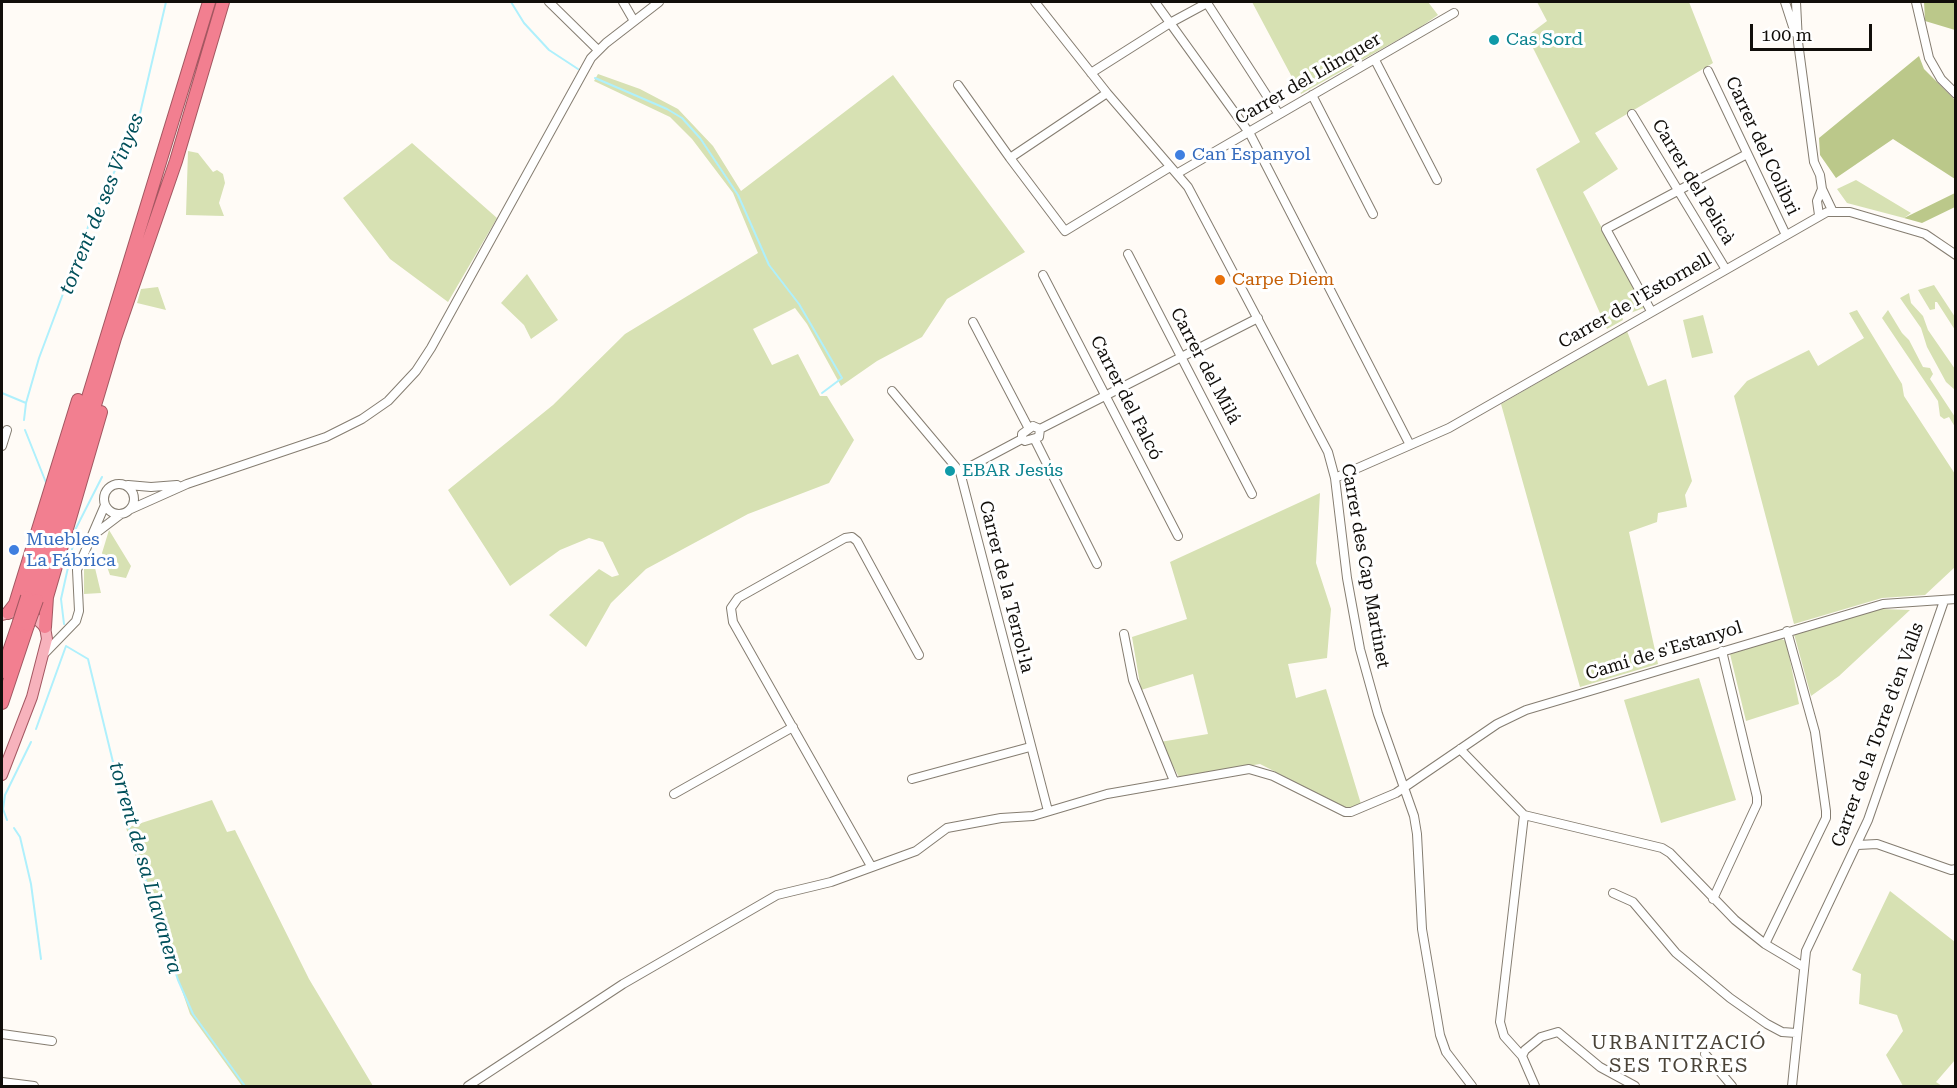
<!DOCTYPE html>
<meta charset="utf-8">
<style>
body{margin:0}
#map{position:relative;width:1957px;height:1088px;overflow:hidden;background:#fffbf6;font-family:"Roboto Serif",serif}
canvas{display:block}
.frame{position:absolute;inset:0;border:3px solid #110e0a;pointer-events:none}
.scale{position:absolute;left:1750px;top:24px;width:122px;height:27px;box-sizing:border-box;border:3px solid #110e0a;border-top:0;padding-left:8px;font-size:18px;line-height:21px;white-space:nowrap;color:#110e0a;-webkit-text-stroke:4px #fff;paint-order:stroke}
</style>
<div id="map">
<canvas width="1957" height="1088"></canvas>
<div class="frame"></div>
<div class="scale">100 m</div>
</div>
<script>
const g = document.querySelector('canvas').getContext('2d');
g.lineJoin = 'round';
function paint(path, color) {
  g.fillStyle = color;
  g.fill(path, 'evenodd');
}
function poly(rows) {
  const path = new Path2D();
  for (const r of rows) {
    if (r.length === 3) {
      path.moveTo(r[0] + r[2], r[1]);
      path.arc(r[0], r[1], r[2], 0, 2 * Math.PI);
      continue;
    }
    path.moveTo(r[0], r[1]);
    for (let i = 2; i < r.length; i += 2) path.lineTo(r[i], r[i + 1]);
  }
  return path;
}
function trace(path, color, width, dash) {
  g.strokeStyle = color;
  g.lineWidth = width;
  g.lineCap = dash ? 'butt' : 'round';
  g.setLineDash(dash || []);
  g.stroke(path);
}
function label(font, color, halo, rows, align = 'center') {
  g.font = font + ' "Roboto Serif",serif';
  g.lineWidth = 6;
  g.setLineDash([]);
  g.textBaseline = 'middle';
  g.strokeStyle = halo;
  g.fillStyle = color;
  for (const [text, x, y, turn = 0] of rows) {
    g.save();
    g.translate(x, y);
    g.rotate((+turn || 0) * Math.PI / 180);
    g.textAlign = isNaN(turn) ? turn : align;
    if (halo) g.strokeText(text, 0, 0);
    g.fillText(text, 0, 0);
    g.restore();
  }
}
paint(poly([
 [1252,2,1428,2,1438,15,1419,28,1301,94],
 [1537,2,1689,2,1713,63,1595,133,1618,169,1583,192,1644,308,1622,316,1623,320,1607,329,1536,169,1580,142,1527,36,1547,21],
 [598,74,640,89,678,109,713,146,741,191,893,75,1025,252,947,299,922,337,877,361,841,386,807,324,795,308,753,329,772,365,798,354,820,396,827,396,854,440,829,483,748,514,646,569,611,603,586,647,549,615,599,569,612,577,619,575,603,542,589,538,560,550,510,586,448,490,553,405,625,334,758,253,733,193,692,139,670,117,594,81],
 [412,143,497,218,448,302,390,259,343,198],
 [188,151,198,153,213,172,217,170,223,174,225,183,219,203,224,216,186,215],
 [1856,180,1911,213,1904,218,1847,203,1837,189],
 [527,274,558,320,531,339,524,325,501,303],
 [1934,285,1955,317,1955,330,1937,302,1935,302,1935,309,1930,310,1918,290],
 [158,287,166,310,137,303,141,289],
 [1909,293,1911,303,1923,316,1928,330,1955,369,1955,390,1946,382,1927,347,1921,328,1900,298],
 [1857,310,1902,384,1904,396,1955,474,1955,567,1925,595,1882,598,1794,624,1734,396,1747,381,1809,350,1818,366,1864,338,1849,313],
 [1888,310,1902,333,1909,340,1923,367,1930,368,1933,374,1930,379,1955,417,1955,427,1949,417,1944,419,1940,416,1938,401,1882,318],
 [1703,315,1713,353,1692,358,1683,320],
 [1627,331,1648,386,1666,379,1692,481,1685,495,1687,507,1658,513,1657,522,1629,532,1658,664,1580,687,1501,404],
 [1320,493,1316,563,1331,609,1327,658,1288,664,1296,698,1326,689,1361,804,1349,809,1260,764,1179,777,1160,742,1208,734,1193,674,1141,690,1132,637,1187,619,1170,562],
 [109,530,131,566,126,578,110,575,102,553],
 [90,564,95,568,101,593,84,594,84,568],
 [1881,609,1910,610,1839,676,1811,696,1794,634],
 [1779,638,1786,641,1799,704,1746,721,1730,654],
 [1699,678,1736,800,1661,823,1624,700],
 [212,800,227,832,235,830,309,979,373,1086,242,1086,190,1014,126,828],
 [1890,891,1955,942,1955,1060,1936,1082,1942,1086,1903,1086,1886,1055,1903,1031,1897,1015,1859,1004,1861,974,1852,970]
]), '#d7e1b3');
paint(poly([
 [1924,2,1955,2,1955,30,1925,21],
 [1919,56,1924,69,1955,100,1955,179,1893,139,1836,178,1820,155,1819,138],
 [1955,193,1955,207,1922,223,1904,218]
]), '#bbc88a');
trace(poly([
 [511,2,524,23,549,50,578,69],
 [595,78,667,109,682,118,700,138,738,195,769,265,799,304,842,378,822,393],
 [2,393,26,403],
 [24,420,26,403,39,358,88,227,138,122,166,2],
 [25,430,47,485],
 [64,624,61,599,73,545,72,536,102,477],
 [36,729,66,646,88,659,129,828,178,980,193,1014,245,1086],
 [7,820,3,809,5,795,31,742],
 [14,828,20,837,31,884,41,959]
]), '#aff0fc', 2);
const minor = poly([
 [549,2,598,50],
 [623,2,634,21],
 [1035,2,1107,93,1188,187,1328,452,1335,478,1347,578,1360,649,1378,714,1414,816,1417,834,1422,929,1440,1035,1446,1052,1472,1086],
 [1155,2,1250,134,1410,445],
 [1785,2,1795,33],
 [1796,2,1798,42,1814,162,1820,175,1822,189,1832,210],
 [1916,2,1929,58,1941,79,1956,94],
 [1375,60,1437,180],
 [1708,71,1786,235],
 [1091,73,1170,23,1207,3,1278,113],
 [958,85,1010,158],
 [1107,93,1010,158,1065,231,1170,167],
 [1312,95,1373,214],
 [1632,114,1725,268],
 [1178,173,1454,13],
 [1819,215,1817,201,1822,189],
 [1128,254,1252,494],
 [1043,275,1178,536],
 [1651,311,1606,229,1747,154],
 [973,322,1028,427],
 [892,391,960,472,1048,811],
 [1033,426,1040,429,1039,437,1025,441,1022,439,1022,434,1033,426],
 [1040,429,1258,318],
 [1035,440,1097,564],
 [2,446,7,430],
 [960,472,1022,439],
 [1335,478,1449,428,1827,212,1850,212,1925,234,1956,255],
 [119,499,15],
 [128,485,151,487,177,485],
 [131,509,187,484,326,437,362,419,388,401,416,371,431,348,591,58,606,43,659,2],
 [96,533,121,514],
 [1124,634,1133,680,1174,781],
 [45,653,76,621,79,611,77,570,105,505],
 [1460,749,1524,815,1662,848,1670,853,1735,920,1765,944,1802,966],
 [912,779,1030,747],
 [674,794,793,727],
 [1524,815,1500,1022,1504,1036,1522,1056,1535,1086],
 [1858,845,1877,844,1951,870,1956,869],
 [871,866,733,622,731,608,738,598,845,538,852,537,857,541,919,655],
 [1613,893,1633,902,1676,953,1730,998,1767,1024,1782,1032,1796,1033],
 [1713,899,1757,804,1757,797,1722,651],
 [1765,944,1826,818,1826,811,1815,732,1787,631],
 [2,1034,52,1041],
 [1705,1054,1732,1086],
 [1522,1056,1525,1050,1541,1037,1558,1032,1600,1067,1635,1086],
 [2,1082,34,1086],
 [468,1086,623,984,777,895,831,882,916,851,947,828,1001,818,1033,816,1107,794,1249,769,1273,776,1345,812,1351,812,1396,793,1497,724,1526,710,1883,604,1956,599],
 [1792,1086,1806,951,1868,820,1944,601]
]);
const major = poly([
 [2,615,19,611,32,615,45,627,47,639,32,697,2,775]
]);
const highway = poly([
 [27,597,209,2],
 [37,600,115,338,176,161,223,2],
 [8,613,15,604,78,400],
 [45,627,47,597,101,412],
 [2,672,19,622],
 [2,703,28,625]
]);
trace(minor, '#857d71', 10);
trace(major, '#a35761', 12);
trace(highway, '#a35761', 14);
trace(minor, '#fff', 8);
trace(major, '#f7b2bc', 10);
trace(highway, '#f27f90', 12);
const highwayBridge = poly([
 [19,622,27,597],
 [28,625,37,600]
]);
trace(highwayBridge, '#a35761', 14, []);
trace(highwayBridge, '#f27f90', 12);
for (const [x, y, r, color] of [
 [1494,40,6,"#0f9aa8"],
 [1180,155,6,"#3f7fe0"],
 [1220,280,6,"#e8710a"],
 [950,471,6,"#0f9aa8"],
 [14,550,6,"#3f7fe0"]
]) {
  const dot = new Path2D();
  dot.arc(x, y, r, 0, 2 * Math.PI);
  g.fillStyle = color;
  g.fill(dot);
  trace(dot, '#fff', 2);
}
label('18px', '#0d838f', '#fff', [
 ["Cas Sord",1506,40],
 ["EBAR Jesús",962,471]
], 'left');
label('18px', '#110e0a', '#fff', [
 ["Carrer del Llinquer",1308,79,-30],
 ["Carrer del Colibri",1762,146,65],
 ["Carrer del Pelicà",1693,182,59],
 ["Carrer de l'Estornell",1635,301,-30],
 ["Carrer del Milá",1205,366,62],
 ["Carrer del Falcó",1126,398,63],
 ["Carrer des Cap Martinet",1365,566,80],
 ["Carrer de la Terrol·la",1006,587,76],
 ["Camí de s'Estanyol",1664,651,-17],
 ["Carrer de la Torre d'en Valls",1878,735,-70]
]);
label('18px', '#366cbe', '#fff', [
 ["Can Espanyol",1192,155],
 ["Muebles",26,540],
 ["La Fábrica",26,561]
], 'left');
label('18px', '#c56008', '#fff', [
 ["Carpe Diem",1232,280]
], 'left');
label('italic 20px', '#004f5a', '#fff', [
 ["torrent de ses Vinyes",102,204,-68],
 ["torrent de sa Llavanera",145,868,74]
]);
g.letterSpacing = '1.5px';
label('20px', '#4a4338', '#fff', [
 ["URBANITZACIÓ",1679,1043],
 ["SES TORRES",1679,1066]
]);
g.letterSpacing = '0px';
</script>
